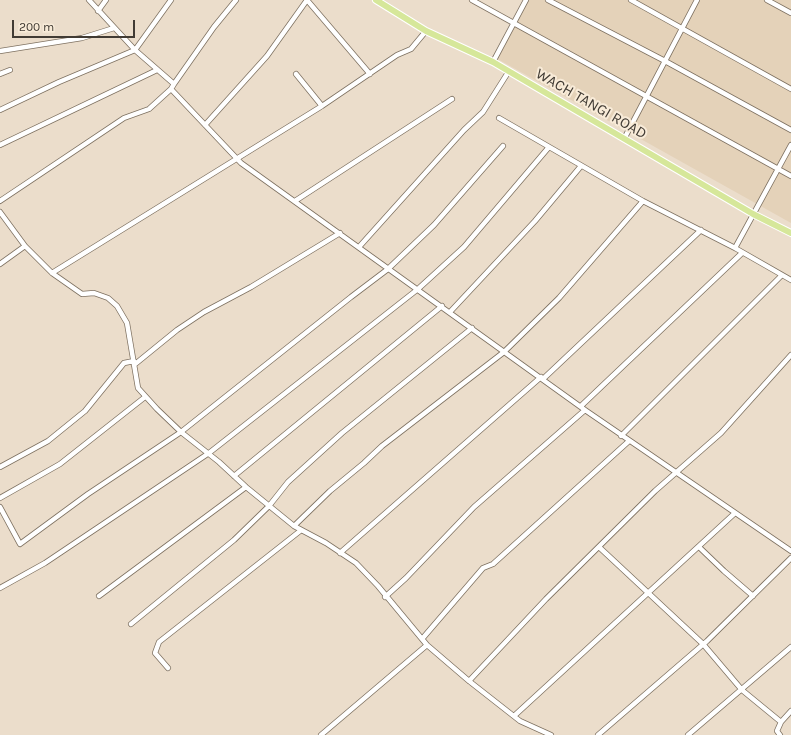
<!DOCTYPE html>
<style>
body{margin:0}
#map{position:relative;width:791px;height:735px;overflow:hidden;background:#ebddcb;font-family:Karla,sans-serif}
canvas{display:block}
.scale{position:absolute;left:12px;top:20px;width:123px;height:18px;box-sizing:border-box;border:2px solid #413b34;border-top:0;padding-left:5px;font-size:12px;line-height:14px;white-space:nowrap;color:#413b34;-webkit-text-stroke:3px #f8ebd8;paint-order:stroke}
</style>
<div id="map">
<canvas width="791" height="735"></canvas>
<div class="scale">200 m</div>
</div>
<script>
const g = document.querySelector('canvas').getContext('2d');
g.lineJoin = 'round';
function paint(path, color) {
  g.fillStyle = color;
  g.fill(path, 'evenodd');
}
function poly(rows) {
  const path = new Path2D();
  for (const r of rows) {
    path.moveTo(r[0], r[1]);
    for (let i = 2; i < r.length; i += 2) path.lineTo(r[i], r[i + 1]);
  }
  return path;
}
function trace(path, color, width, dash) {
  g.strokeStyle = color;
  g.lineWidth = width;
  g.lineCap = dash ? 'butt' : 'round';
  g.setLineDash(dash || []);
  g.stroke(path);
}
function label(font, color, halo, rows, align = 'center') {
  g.font = font + ' Karla,sans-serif';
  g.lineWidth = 4;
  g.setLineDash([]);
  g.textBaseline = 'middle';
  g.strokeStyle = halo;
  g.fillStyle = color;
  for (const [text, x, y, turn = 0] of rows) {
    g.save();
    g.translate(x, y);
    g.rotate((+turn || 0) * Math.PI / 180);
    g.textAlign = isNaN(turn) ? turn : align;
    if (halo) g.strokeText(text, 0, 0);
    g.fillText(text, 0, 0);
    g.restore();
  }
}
paint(poly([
 [525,0,791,0,791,223,494,57]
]), '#e4d2b9');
const minor = poly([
 [89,0,135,50,174,84,171,89,241,163,585,410,791,551],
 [307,0,370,74],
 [472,0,791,176],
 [548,0,665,61,791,130],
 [631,0,791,89],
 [767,0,791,13],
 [98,11,106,0],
 [0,51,82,38,114,28],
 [493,62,526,0],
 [0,74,10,70],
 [296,74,322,106],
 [174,84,214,27,236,0],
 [0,110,59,82,135,50,171,0],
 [499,118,643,201,735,248,791,280],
 [205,125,267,56,307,0],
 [624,139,697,0],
 [0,145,157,70],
 [0,201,124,118,149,109,171,89],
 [295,201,452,99],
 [0,212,25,246,52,273,82,294,94,293,108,298,117,306,127,323,138,388,157,409,181,432,219,462,246,487,294,526,326,543,356,563,378,586,427,645,469,681,520,721,551,735],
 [359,247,464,130,483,112,509,71],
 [735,248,791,145],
 [0,264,25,246],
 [52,273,322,106,397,55,411,49,426,31],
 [450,312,535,221,581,166],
 [134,365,177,330,204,312,251,287,340,233],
 [543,379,701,230],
 [581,406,742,253],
 [621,436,782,275],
 [0,467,48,441,85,411,124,363,134,361],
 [234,476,442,306],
 [0,498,60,464,145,397],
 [0,507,20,544,88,494,181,432,351,297,388,269,434,225,503,146],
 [294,526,330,491,364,463,382,446,504,352,559,298,643,201],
 [599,547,703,644,742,690,781,722],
 [699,547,724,571,753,596],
 [340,553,541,377],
 [0,588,45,563,209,453,418,289,464,247,549,147],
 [99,596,246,487],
 [385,597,406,578,474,507,585,410],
 [131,624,234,540,269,506,288,482,342,433,472,328],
 [422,639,483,568,493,564,629,441],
 [168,668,155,653,159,642,300,531],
 [469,681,546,599,655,491,721,433,791,355],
 [514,716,735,513],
 [321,735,427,645],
 [598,735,707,641,791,558],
 [688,735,791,647],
 [780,735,777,731,781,722,791,711]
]);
const major = poly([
 [376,0,426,31,493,62,753,214,791,233]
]);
trace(minor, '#7e7161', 6);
trace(major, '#fff', 8);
trace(minor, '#fff', 4.5);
trace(major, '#d6e79a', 6);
label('15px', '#413b34', '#f8ebd8', [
 ["WACH TANGI ROAD",591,104,30]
]);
</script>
